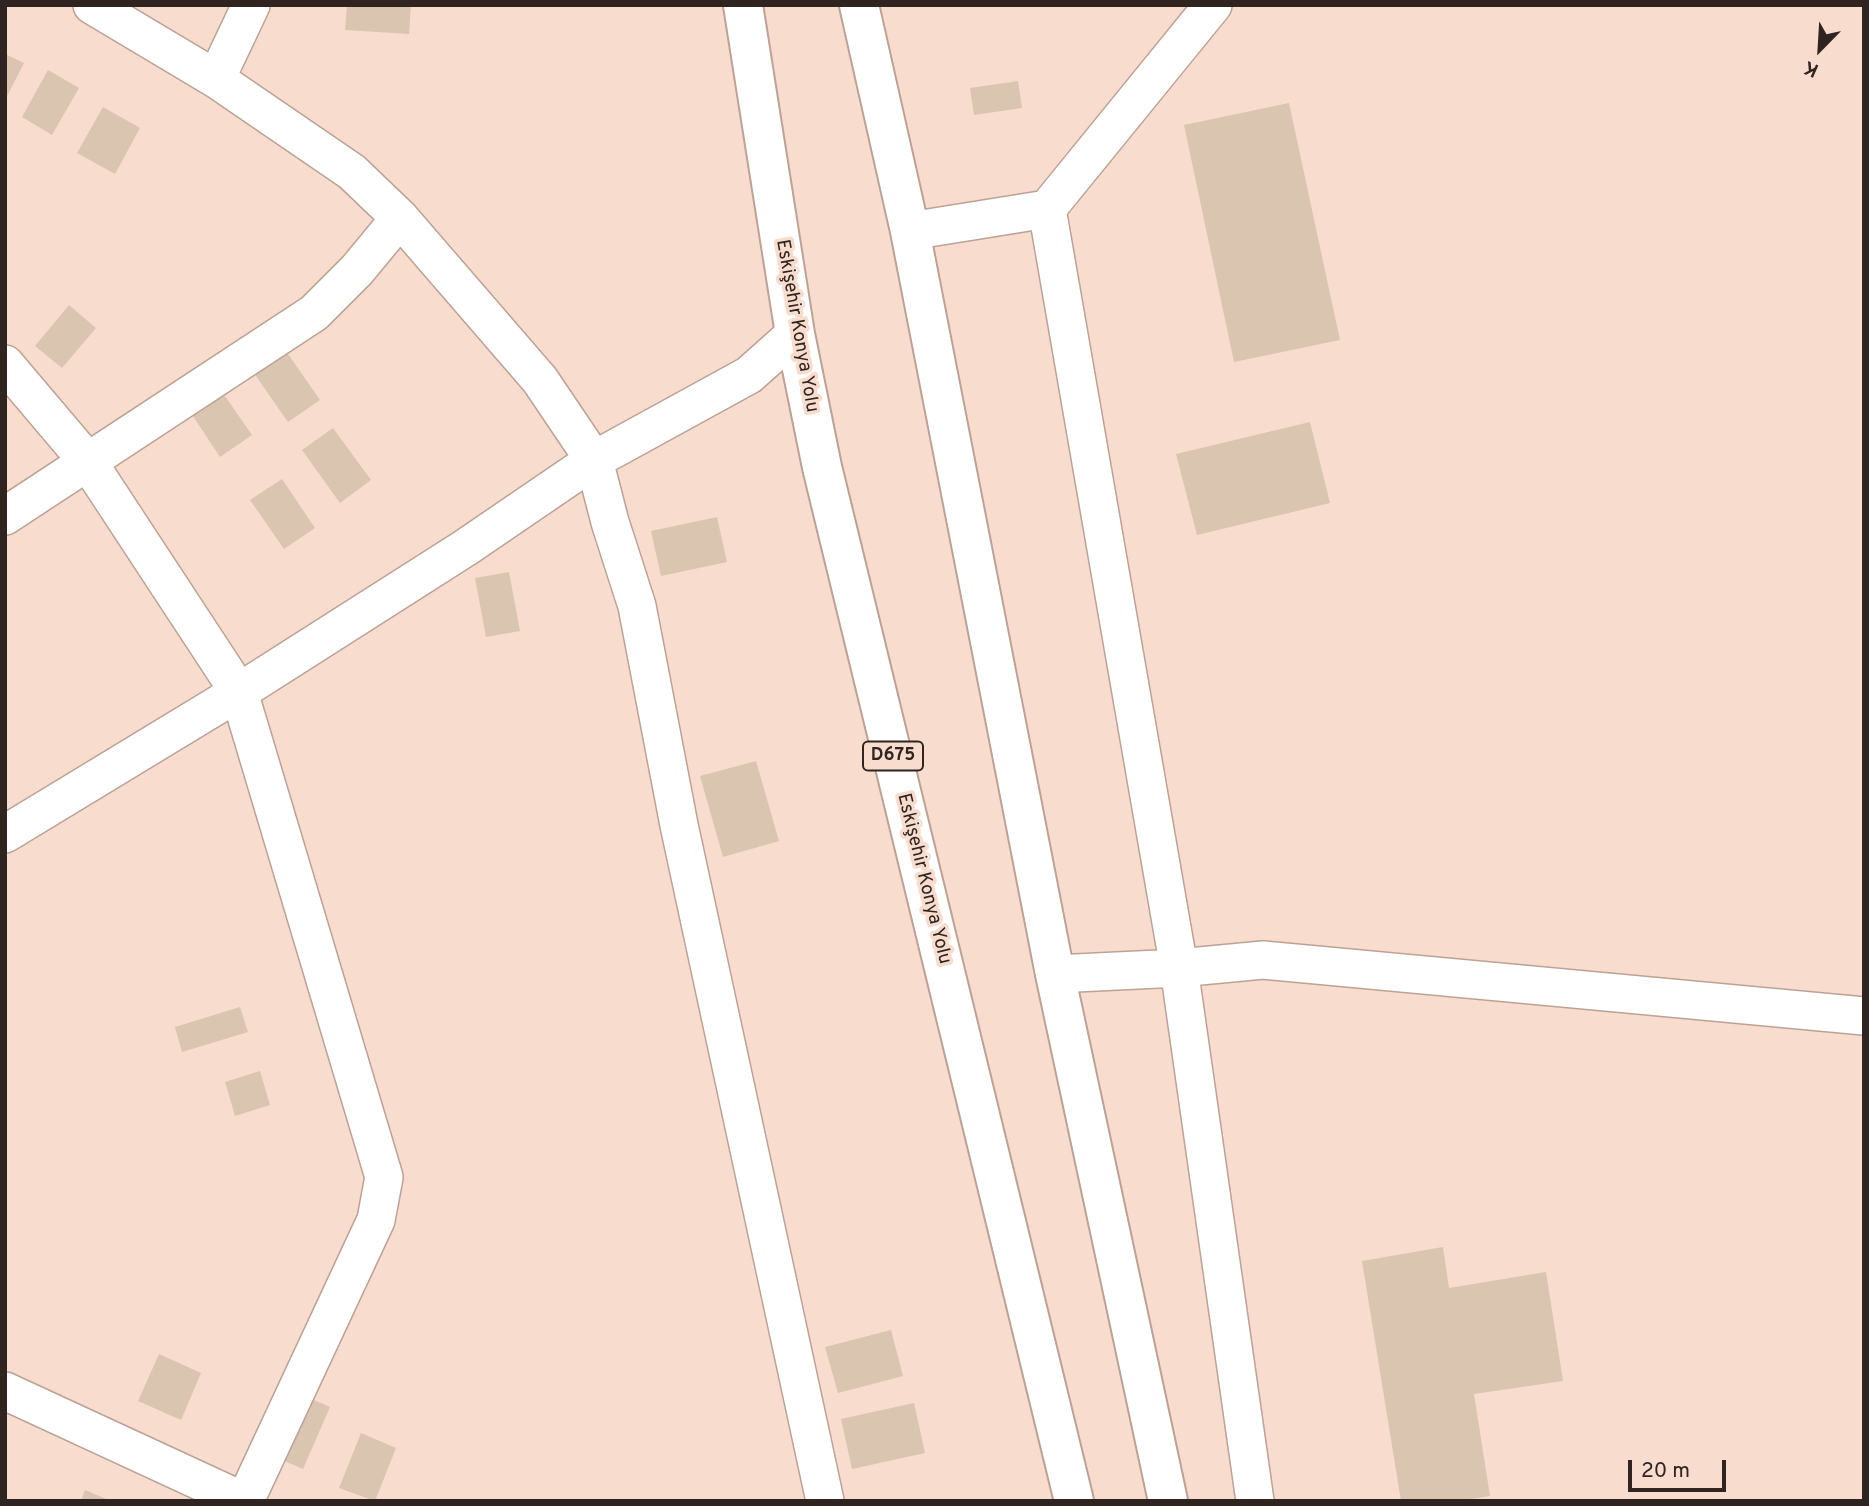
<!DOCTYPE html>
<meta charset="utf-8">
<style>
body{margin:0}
#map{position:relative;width:1869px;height:1506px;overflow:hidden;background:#f8dcce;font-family:Overpass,sans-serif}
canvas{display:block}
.frame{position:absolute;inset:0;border:7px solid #2f241f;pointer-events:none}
.north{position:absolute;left:1785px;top:14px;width:70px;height:70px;-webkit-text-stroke:5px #f8dcce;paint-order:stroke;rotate:204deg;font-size:19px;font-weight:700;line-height:28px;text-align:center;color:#2f241f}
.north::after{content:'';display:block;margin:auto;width:24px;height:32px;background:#2f241f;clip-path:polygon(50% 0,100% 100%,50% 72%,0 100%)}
.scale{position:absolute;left:1628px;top:1460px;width:98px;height:32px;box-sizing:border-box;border:4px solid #2f241f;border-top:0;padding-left:9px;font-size:21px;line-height:24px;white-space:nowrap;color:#2f241f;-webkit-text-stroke:5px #f8dcce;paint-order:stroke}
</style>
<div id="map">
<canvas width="1869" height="1506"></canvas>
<div class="frame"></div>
<div class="north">K</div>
<div class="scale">20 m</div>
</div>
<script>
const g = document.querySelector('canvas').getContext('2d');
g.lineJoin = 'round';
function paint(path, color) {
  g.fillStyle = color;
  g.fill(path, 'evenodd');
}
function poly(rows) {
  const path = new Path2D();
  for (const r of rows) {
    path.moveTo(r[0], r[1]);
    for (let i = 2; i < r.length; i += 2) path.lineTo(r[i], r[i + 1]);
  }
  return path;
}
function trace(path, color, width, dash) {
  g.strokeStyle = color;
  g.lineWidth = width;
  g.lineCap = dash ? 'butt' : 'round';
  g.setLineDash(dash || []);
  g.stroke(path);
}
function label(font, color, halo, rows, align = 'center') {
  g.font = font + ' Overpass,sans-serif';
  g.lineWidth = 7;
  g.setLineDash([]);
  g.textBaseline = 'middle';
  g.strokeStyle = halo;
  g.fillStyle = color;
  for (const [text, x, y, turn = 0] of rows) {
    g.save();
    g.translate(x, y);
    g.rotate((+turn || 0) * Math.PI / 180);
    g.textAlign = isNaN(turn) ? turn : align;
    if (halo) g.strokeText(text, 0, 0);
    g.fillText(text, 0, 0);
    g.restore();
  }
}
paint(poly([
 [347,5,411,5,409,34,345,30],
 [5,54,24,63,5,100],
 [48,70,79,88,52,135,22,117],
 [1018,81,1022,108,974,115,970,88],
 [1289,103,1340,340,1234,362,1184,125],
 [103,107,140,128,115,174,77,153],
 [69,305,96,328,62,368,35,346],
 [281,344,320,400,288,422,249,366],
 [218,386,252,435,220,457,187,407],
 [1310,422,1330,503,1197,535,1176,454],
 [333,428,371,480,340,503,302,450],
 [282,479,315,528,284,549,250,500],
 [717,517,727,562,661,576,651,531],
 [509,572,520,631,486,637,475,578],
 [756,761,779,841,723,857,700,776],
 [240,1007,248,1032,182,1052,175,1027],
 [260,1071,270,1105,235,1116,225,1082],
 [1443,1247,1449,1288,1546,1272,1563,1381,1474,1394,1490,1496,1458,1501,1401,1501,1362,1261],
 [891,1330,903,1376,838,1393,825,1347],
 [159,1354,201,1373,181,1420,138,1401],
 [300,1394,330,1407,303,1469,273,1456],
 [914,1403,925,1453,852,1469,841,1419],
 [361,1433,396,1448,375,1501,339,1488],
 [85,1490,111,1501,81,1501]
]), '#dac5b0');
const minor = poly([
 [92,5,216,79,352,172,400,218,540,380,594,460,610,522,637,606,679,825,825,1501],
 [216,79,251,5],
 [1047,209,1179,968,1255,1501],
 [910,231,1047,209,1213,5],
 [5,364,88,462,239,692,384,1177,376,1220,245,1501],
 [5,516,314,313,357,270,400,218],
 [5,834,239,692,465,548,594,460,749,375,795,334],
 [1055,974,1179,968,1263,960,1864,1016],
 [5,1391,243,1501]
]);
const highway = poly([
 [743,5,795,334,822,467,1074,1501],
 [859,5,910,231,1055,974,1168,1501]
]);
trace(minor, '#bca295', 40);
trace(highway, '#bca295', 42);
trace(minor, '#fff', 37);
trace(highway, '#fff', 38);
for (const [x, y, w] of [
 [893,756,60]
]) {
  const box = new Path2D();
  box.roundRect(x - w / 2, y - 14.5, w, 29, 5);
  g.fillStyle = '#f8dcce';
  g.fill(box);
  trace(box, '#2f241f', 2);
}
label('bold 18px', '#2f241f', null, [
 ["D675",893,756]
]);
label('19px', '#2f241f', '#f8dcce', [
 ["Eskişehir Konya Yolu",796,326,80],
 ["Eskişehir Konya Yolu",923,879,76]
]);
</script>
